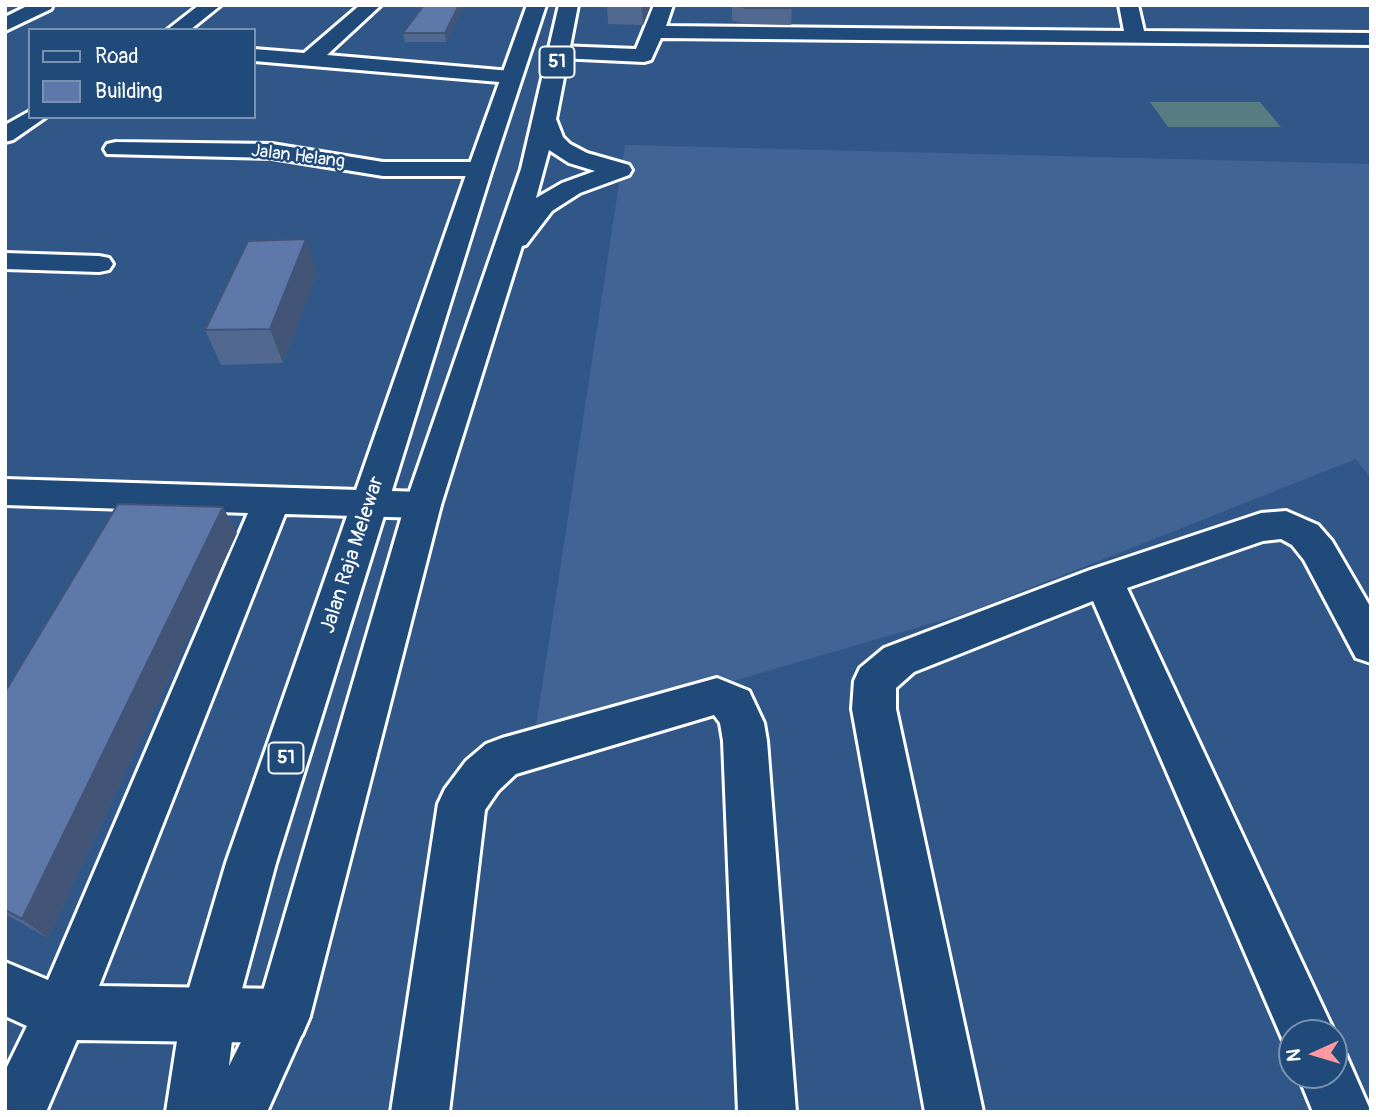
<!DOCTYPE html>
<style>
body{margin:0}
#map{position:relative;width:1376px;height:1117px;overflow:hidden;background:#315788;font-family:Pangolin,sans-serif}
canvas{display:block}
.frame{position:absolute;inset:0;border:7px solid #fff;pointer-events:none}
.legend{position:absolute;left:28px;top:28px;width:228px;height:91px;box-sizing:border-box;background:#1f4a7a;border:2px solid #7992af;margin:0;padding:9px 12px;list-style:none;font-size:21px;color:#fff}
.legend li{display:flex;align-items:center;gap:14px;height:35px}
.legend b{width:35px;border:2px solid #7992af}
.north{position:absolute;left:1278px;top:1019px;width:70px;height:70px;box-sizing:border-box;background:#1f4a7a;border:2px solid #7992af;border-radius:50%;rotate:266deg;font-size:19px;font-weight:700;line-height:28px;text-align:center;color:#fff}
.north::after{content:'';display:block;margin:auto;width:24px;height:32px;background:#ff9aa2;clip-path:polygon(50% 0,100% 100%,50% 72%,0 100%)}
</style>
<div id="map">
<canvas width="1376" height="1117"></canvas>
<div class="frame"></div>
<ul class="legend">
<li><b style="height:9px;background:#1f4a7a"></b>Road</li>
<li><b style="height:19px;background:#5e79a9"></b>Building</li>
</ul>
<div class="north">N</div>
</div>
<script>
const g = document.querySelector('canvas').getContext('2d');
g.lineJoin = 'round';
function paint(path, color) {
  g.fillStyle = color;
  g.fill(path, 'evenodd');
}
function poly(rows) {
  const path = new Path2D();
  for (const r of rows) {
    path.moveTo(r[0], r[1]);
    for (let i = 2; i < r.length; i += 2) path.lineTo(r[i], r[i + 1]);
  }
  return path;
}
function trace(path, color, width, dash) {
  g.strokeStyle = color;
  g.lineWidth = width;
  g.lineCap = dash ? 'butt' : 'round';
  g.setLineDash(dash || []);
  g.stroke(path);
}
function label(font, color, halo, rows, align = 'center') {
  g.font = font + ' Pangolin,sans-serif';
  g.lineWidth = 5;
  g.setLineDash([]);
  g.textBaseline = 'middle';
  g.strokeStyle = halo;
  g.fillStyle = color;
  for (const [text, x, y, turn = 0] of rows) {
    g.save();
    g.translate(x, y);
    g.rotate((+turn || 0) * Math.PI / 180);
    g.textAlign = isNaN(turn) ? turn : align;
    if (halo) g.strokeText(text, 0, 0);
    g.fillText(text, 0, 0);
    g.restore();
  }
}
paint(poly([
 [625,145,1371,164,1371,479,1356,459,967,613,534,739]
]), '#426494');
paint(poly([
 [1150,102,1260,102,1281,127,1168,127]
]), '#587c82');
const minor = poly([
 [29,5,53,5,51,9,5,31,5,17,29,5],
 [199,5,221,5,190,30,167,30,199,5],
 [360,5,381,5,327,55,511,71,519,72,522,77,519,82,511,83,254,61,254,49,304,53,360,5],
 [654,5,673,5,666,26,1124,31,1119,5,1138,5,1144,31,1371,33,1371,45,661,38,651,60,644,62,559,58,552,56,549,52,552,48,559,46,636,49,654,5],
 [30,111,30,117,46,117,13,140,5,142,5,125,30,111],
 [116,142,272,144,383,162,480,162,489,164,492,169,489,174,480,176,383,176,272,158,107,154,104,149,107,144,116,142],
 [5,253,99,256,109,258,113,264,109,270,99,272,5,269,5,253],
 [5,479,423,492,436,496,441,505,436,514,423,518,285,514,99,986,283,989,302,997,310,1016,302,1035,283,1043,77,1040,46,1112,5,1112,5,1071,27,1026,5,1016,5,962,48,980,248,513,5,505,5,479],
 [1286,511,1318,525,1332,541,1371,608,1371,663,1356,658,1304,560,1292,545,1281,539,1263,541,1127,588,1326,1014,1335,1033,1334,1034,1292,1033,1292,1054,1288,1052,1093,601,914,672,896,688,896,709,983,1112,925,1112,852,709,854,681,860,668,884,648,1090,570,1261,513,1286,511],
 [717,678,749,691,764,723,767,741,796,1112,738,1112,723,741,720,723,714,715,516,774,498,791,485,810,449,1112,391,1112,438,804,445,789,466,761,486,744,502,738,717,678],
 [1334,1050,1346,1055,1371,1112,1313,1112,1298,1075,1334,1075,1334,1050]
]);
const highway = poly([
 [527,5,546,5,492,169,276,863,235,1015,229,1066,258,1008,405,505,521,169,559,5,578,5,556,119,563,137,570,144,587,153,629,165,632,170,629,175,580,193,552,211,526,245,522,246,441,505,310,1016,267,1112,166,1112,181,1015,226,863,468,169,527,5],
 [549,150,569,163,595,171,562,183,536,198,549,150]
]);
trace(minor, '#fff', 6);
trace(highway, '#fff', 6);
paint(minor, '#1f4a7a');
paint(highway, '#1f4a7a');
paint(poly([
 [424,5,465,5,446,42,405,42,403,33],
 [607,5,651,5,643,25,608,24],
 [732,5,792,5,791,25,745,24,732,20],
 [317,273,283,363,221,365,205,330],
 [237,533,48,938,5,914,5,692]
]), '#516891');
paint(poly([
 [459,5,465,5,446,42,445,33],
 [642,5,651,5,643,25],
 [306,239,317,273,283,363,270,329],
 [223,507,237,533,48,938,22,919]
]), '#425576');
const building = poly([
 [424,5,459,5,445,33,403,33,424,5],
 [738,5,792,5,792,8,746,8,738,5],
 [306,239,270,329,205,330,248,241,306,239],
 [118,504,223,507,22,919,5,910,5,692,118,504]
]);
paint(building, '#5e79a9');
trace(building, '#425576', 2);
label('18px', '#fff', '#1f4a7a', [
 ["Jalan Helang",298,157,7]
]);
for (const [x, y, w] of [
 [557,62,35],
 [286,758,35]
]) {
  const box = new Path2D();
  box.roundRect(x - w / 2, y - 15.5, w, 31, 5);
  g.fillStyle = '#1f4a7a';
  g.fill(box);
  trace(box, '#fff', 2);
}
label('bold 19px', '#fff', null, [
 ["51",557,62],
 ["51",286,758]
]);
label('21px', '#fff', '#1f4a7a', [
 ["Jalan Raja Melewar",353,555,-72]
]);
</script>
